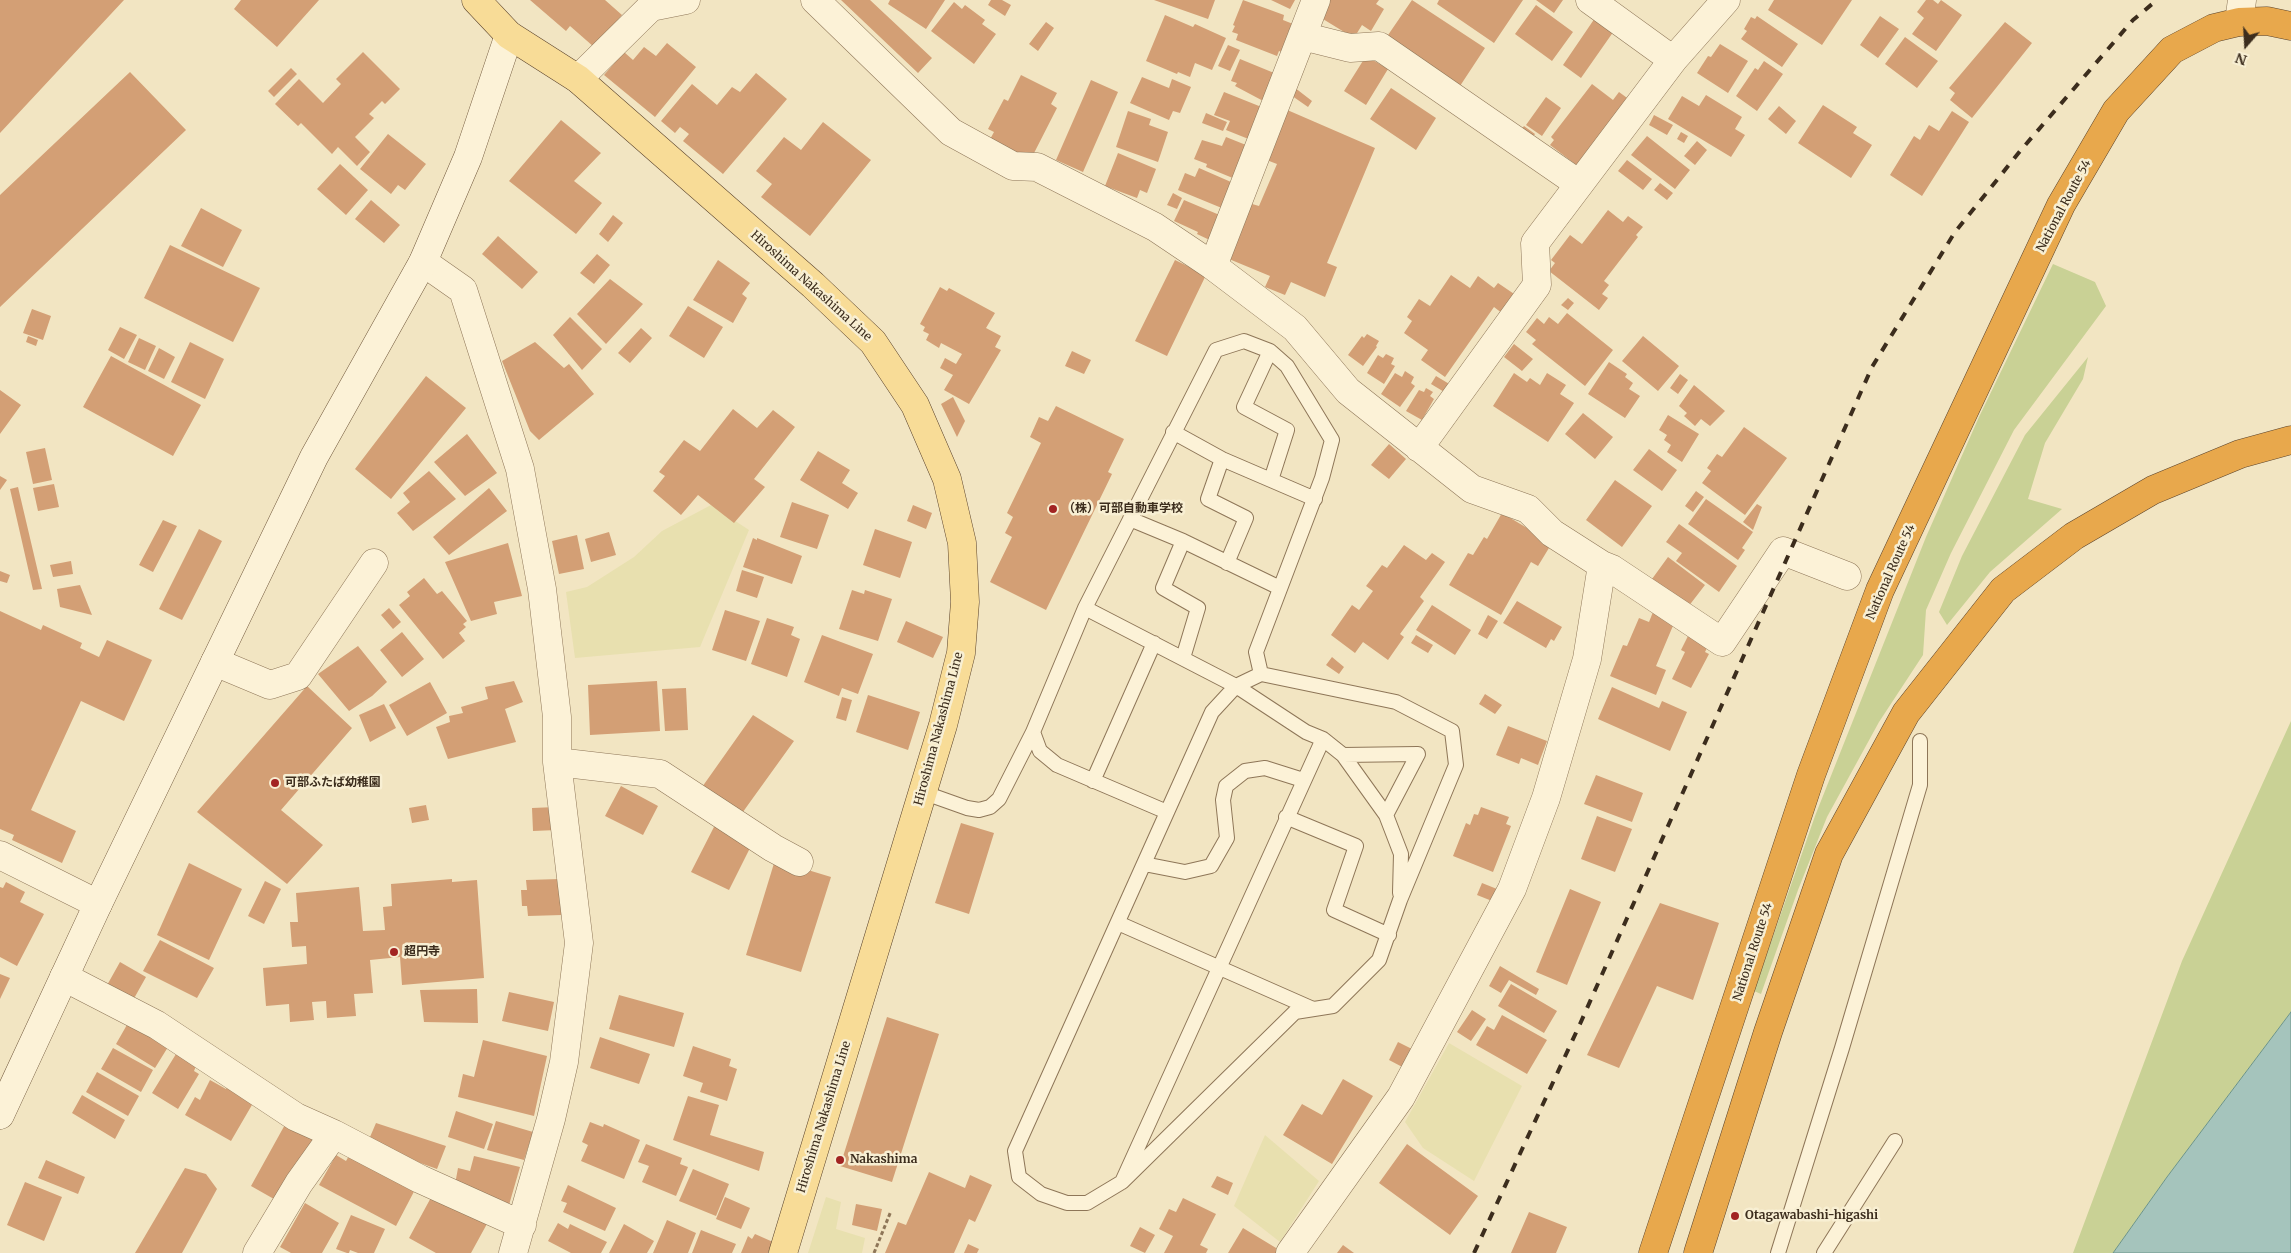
<!DOCTYPE html>
<meta charset="utf-8">
<style>
body{margin:0}
#map{position:relative;width:2291px;height:1253px;overflow:hidden;background:#f2e5c2;font-family:Merriweather,serif}
canvas{display:block}
.north{position:absolute;left:2221px;top:20px;width:50px;height:50px;-webkit-text-stroke:4px #f8efd3;paint-order:stroke;rotate:199deg;font-size:14px;font-weight:700;line-height:20px;text-align:center;color:#3c2d1d}
.north::after{content:'';display:block;margin:auto;width:18px;height:22px;background:#3c2d1d;clip-path:polygon(50% 0,100% 100%,50% 72%,0 100%)}
</style>
<div id="map">
<canvas width="2291" height="1253"></canvas>
<div class="north">N</div>
</div>
<script>
const g = document.querySelector('canvas').getContext('2d');
g.lineJoin = 'round';
function paint(path, color) {
  g.fillStyle = color;
  g.fill(path, 'evenodd');
}
function poly(rows) {
  const path = new Path2D();
  for (const r of rows) {
    path.moveTo(r[0], r[1]);
    for (let i = 2; i < r.length; i += 2) path.lineTo(r[i], r[i + 1]);
  }
  return path;
}
function trace(path, color, width, dash) {
  g.strokeStyle = color;
  g.lineWidth = width;
  g.lineCap = dash ? 'butt' : 'round';
  g.setLineDash(dash || []);
  g.stroke(path);
}
function label(font, color, halo, rows, align = 'center') {
  g.font = font + ' Merriweather,"Noto Sans JP",serif';
  g.lineWidth = 5;
  g.setLineDash([]);
  g.textBaseline = 'middle';
  g.strokeStyle = halo;
  g.fillStyle = color;
  for (const [text, x, y, turn = 0] of rows) {
    g.save();
    g.translate(x, y);
    g.rotate((+turn || 0) * Math.PI / 180);
    g.textAlign = isNaN(turn) ? turn : align;
    if (halo) g.strokeText(text, 0, 0);
    g.fillText(text, 0, 0);
    g.restore();
  }
}
paint(poly([
 [711,505,749,530,700,647,575,658,566,592,587,587,634,557,662,531],
 [1449,1043,1522,1086,1474,1181,1423,1148,1405,1122],
 [1265,1135,1319,1181,1280,1242,1234,1206],
 [826,1197,841,1202,836,1229,865,1238,862,1253,808,1253]
]), '#e8e0af');
paint(poly([
 [2053,264,2095,282,2106,306,2014,430,1951,553,1926,610,1923,655,1879,722,1827,817,1798,890,1761,994,1754,991,1815,816,1926,537,1979,417],
 [2088,357,2083,379,2045,443,2028,499,2062,509,1990,572,1947,625,1939,612,1962,556,2025,435],
 [2291,721,2291,1012,2167,1177,2113,1253,2073,1253,2182,961]
]), '#c9d195');
const water = poly([
 [2291,1012,2291,1253,2113,1253,2167,1177,2291,1012]
]);
paint(water, '#a5c4bc');
trace(water, '#6b948a', 1);
paint(poly([
 [0,0,124,0,0,133],
 [241,0,319,0,277,47,234,9],
 [530,0,605,0,622,15,594,47,570,26,566,31],
 [841,0,870,0,932,58,918,73],
 [890,0,945,0,926,29,888,4],
 [991,0,1002,0,1011,5,1005,16,988,5],
 [1154,0,1215,0,1208,19],
 [1243,0,1284,15,1283,20,1293,24,1284,53,1279,51,1277,56,1236,40,1238,34,1232,32,1235,26,1233,25],
 [1271,0,1295,0,1290,9],
 [1329,0,1379,0,1376,4,1384,9,1371,31,1362,25,1354,38,1318,16],
 [1412,0,1485,48,1460,86,1386,38],
 [1439,0,1523,0,1494,43,1437,4],
 [1536,0,1563,0,1554,13],
 [1774,0,1852,0,1822,45,1768,10],
 [1926,0,1933,0,1938,4,1941,0,1962,15,1936,51,1912,34,1924,18,1917,12],
 [954,2,962,9,965,5,985,20,982,24,996,34,974,64,931,31],
 [1536,5,1573,32,1552,61,1515,34],
 [1165,15,1193,27,1195,24,1226,38,1212,70,1195,63,1190,77,1178,72,1177,74,1146,61],
 [1597,15,1616,28,1581,78,1563,65],
 [1757,16,1798,44,1782,67,1741,39,1747,31,1744,29,1751,17,1755,19],
 [1880,16,1899,29,1878,58,1860,45],
 [1046,22,1054,28,1038,51,1029,44],
 [2005,22,2032,43,1972,118,1950,100,1955,93,1949,88],
 [1905,37,1938,61,1917,88,1885,64],
 [667,43,696,67,655,117,604,75,624,52,633,60,644,47,656,56],
 [1720,44,1748,61,1728,93,1697,73,1708,56,1711,57],
 [1228,45,1240,50,1230,71,1218,66],
 [363,52,400,89,385,104,382,101,369,114,374,118,355,137,370,152,357,166,338,147,332,154,301,123,298,126,275,104,299,79,323,103,341,84,336,79],
 [1366,56,1388,69,1366,105,1344,91],
 [1240,59,1279,75,1267,103,1235,86,1237,83,1231,81],
 [1764,61,1783,74,1757,111,1736,96,1755,68,1758,70],
 [291,68,297,74,274,97,268,91],
 [130,72,186,130,0,307,0,195],
 [756,73,787,99,723,174,683,141,689,134,680,127,675,133,661,121,692,84,717,105,732,87,740,92],
 [1021,75,1057,93,1051,104,1057,108,1032,157,1024,152,1020,159,988,143,994,132,988,129,1004,99,1008,101],
 [1142,77,1169,88,1172,79,1191,87,1180,113,1173,111,1169,120,1130,103],
 [1091,80,1118,92,1083,172,1056,160],
 [1290,84,1312,101,1308,107,1285,91],
 [1592,84,1613,100,1619,92,1634,103,1583,170,1550,145,1554,140,1551,137],
 [1391,88,1436,118,1416,150,1370,119],
 [1224,92,1264,108,1251,140,1226,130,1230,121,1214,115],
 [1706,95,1742,117,1735,129,1745,135,1731,157,1668,119,1682,96,1699,106],
 [1546,97,1561,108,1542,136,1526,125],
 [1823,105,1857,127,1853,133,1872,145,1851,178,1798,143],
 [1779,106,1796,121,1786,134,1768,119],
 [1285,109,1375,148,1327,263,1337,267,1325,297,1291,282,1285,295,1265,287,1270,276,1229,259,1252,204,1259,206,1277,164,1264,159],
 [1128,111,1151,119,1149,125,1168,132,1158,162,1116,147],
 [1952,111,1969,122,1922,196,1890,175,1914,136,1920,140,1929,125,1939,131],
 [1206,113,1227,122,1223,131,1202,123],
 [1654,115,1673,125,1667,135,1649,125],
 [561,120,601,153,574,181,602,203,576,234,509,181],
 [823,122,871,160,810,236,761,197,772,184,756,171,784,137,801,150],
 [1524,126,1535,134,1531,140,1520,131],
 [1681,132,1688,136,1684,143,1677,139],
 [388,134,426,164,405,190,398,185,391,194,360,169],
 [1647,136,1690,170,1675,189,1631,155],
 [1226,137,1246,145,1240,181,1206,167,1207,164,1194,159,1202,140,1222,146],
 [1697,141,1707,150,1695,165,1684,156],
 [1118,153,1156,169,1147,193,1140,190,1137,198,1105,186],
 [1627,160,1652,179,1643,190,1618,171],
 [340,164,368,190,346,215,317,189],
 [1199,168,1231,182,1226,194,1234,197,1229,211,1178,190,1185,173,1195,177],
 [1660,183,1673,193,1667,200,1654,190],
 [1173,193,1182,198,1177,209,1167,205],
 [371,200,400,225,384,243,355,219],
 [1184,200,1229,219,1218,244,1197,234,1198,232,1174,221],
 [201,208,242,230,223,267,181,246],
 [1608,210,1623,222,1628,216,1643,227,1636,235,1638,237,1604,281,1609,285,1602,294,1608,298,1599,310,1549,271,1555,263,1551,260,1570,235,1582,244],
 [613,215,623,223,608,242,599,234],
 [498,236,538,272,522,289,482,254],
 [170,245,260,288,233,342,144,298],
 [597,254,610,265,594,284,580,273],
 [718,260,750,283,742,294,747,298,733,323,693,300],
 [1175,260,1206,275,1167,356,1135,341],
 [1451,275,1470,288,1478,276,1494,288,1498,283,1520,298,1507,317,1494,307,1445,377,1421,360,1428,350,1404,333,1412,321,1407,317,1419,299,1430,306],
 [610,279,643,304,606,344,577,314],
 [940,287,947,291,949,288,995,313,986,328,1001,336,995,347,1001,350,969,404,944,390,953,375,940,368,945,358,956,364,962,354,941,343,939,348,926,340,929,334,923,331,925,327,920,324],
 [1568,298,1574,303,1568,310,1561,305],
 [688,306,723,327,704,358,669,336],
 [32,309,51,316,43,340,23,333],
 [1567,313,1613,350,1585,386,1532,344,1536,340,1526,332,1537,318,1544,324,1549,317,1558,324],
 [570,317,602,349,582,370,553,335],
 [120,327,137,335,124,359,108,350],
 [641,328,652,338,630,363,618,353],
 [1367,334,1379,341,1376,346,1377,347,1363,366,1348,355,1362,336,1364,338],
 [28,336,38,340,36,346,26,342],
 [1643,336,1679,366,1658,391,1622,361],
 [139,338,156,346,145,370,128,362],
 [190,342,224,359,205,399,171,382],
 [535,342,564,368,569,364,594,394,539,440,530,431,502,361],
 [1514,344,1533,359,1522,371,1504,357],
 [159,348,175,357,164,379,148,371],
 [1072,351,1091,360,1084,374,1065,366],
 [1386,354,1394,358,1391,364,1395,366,1384,384,1367,373,1378,355,1383,358],
 [111,356,201,405,173,456,83,407],
 [1609,362,1627,374,1625,377,1633,383,1629,389,1640,396,1625,418,1588,394],
 [1405,371,1414,377,1411,383,1415,386,1400,407,1381,394,1395,373,1402,377],
 [1514,373,1527,382,1530,378,1540,385,1547,373,1566,385,1560,394,1574,403,1548,442,1493,406],
 [1680,374,1688,380,1678,394,1670,388],
 [426,376,466,408,391,499,355,469],
 [1436,376,1451,385,1446,393,1431,384],
 [1694,385,1725,411,1710,426,1701,419,1695,426,1684,416,1687,413,1679,406],
 [1426,388,1433,392,1430,396,1434,399,1422,420,1406,411,1419,390,1424,392],
 [0,390,21,405,0,434],
 [953,397,965,421,957,437,941,404],
 [1056,406,1124,439,1108,472,1112,474,1046,610,990,582,1012,537,1005,533,1013,517,1007,513,1041,443,1030,437,1039,417,1048,421],
 [733,409,757,428,773,410,795,427,754,479,765,487,734,523,698,495,681,515,653,491,665,476,659,472,684,440,700,451],
 [1583,413,1613,437,1595,459,1565,434],
 [1668,415,1699,434,1682,462,1667,452,1671,445,1664,440,1667,435,1659,430],
 [1744,427,1787,458,1745,515,1702,483,1711,471,1707,468,1717,454,1722,457],
 [467,434,497,473,465,496,434,462],
 [1389,444,1406,459,1389,479,1371,465],
 [45,448,52,480,33,484,26,452],
 [1649,449,1677,470,1662,491,1633,470],
 [818,451,850,470,842,483,858,493,848,509,800,480],
 [429,471,456,499,413,531,397,513,410,502,403,493],
 [0,476,7,480,0,490],
 [1615,480,1652,506,1622,547,1586,520],
 [54,484,59,507,38,511,33,488],
 [18,487,42,589,33,590,10,489],
 [489,488,507,511,449,555,433,537],
 [1696,491,1704,497,1693,512,1685,506],
 [1706,499,1753,532,1742,548,1745,550,1738,560,1688,524],
 [792,502,829,515,817,549,780,537],
 [1757,504,1762,507,1753,530,1743,522],
 [913,505,932,513,926,529,907,521],
 [1502,513,1552,543,1538,566,1531,562,1501,615,1449,585,1468,553,1473,555,1484,537,1487,539],
 [163,520,177,526,153,572,139,565],
 [1679,524,1737,566,1719,592,1676,561,1682,553,1666,542],
 [199,529,222,541,182,620,159,609],
 [875,529,912,542,900,578,863,565],
 [609,532,616,555,591,562,585,539],
 [577,535,584,569,559,574,552,541],
 [753,538,757,540,757,538,802,556,792,584,743,567],
 [508,543,522,596,494,602,497,614,471,621,445,562],
 [1404,545,1426,560,1432,553,1445,562,1420,597,1424,601,1400,634,1404,637,1388,660,1363,642,1355,653,1331,635,1352,605,1359,610,1373,591,1366,586,1382,565,1387,568],
 [1668,557,1705,585,1688,607,1652,579],
 [71,561,73,574,53,577,50,565],
 [742,570,764,577,757,598,736,591],
 [0,571,10,575,7,583,0,581],
 [424,578,437,594,442,591,467,621,463,624,466,627,459,633,465,641,443,659,399,605,410,596,407,592],
 [80,585,92,615,60,607,57,589],
 [852,590,864,594,865,590,892,599,878,641,839,629],
 [1517,601,1562,627,1554,641,1551,639,1546,648,1503,623],
 [1432,605,1471,630,1455,655,1416,630],
 [389,608,401,622,393,629,381,615],
 [725,610,760,621,746,661,712,650],
 [0,611,41,630,43,625,82,643,80,648,99,657,107,640,152,660,124,721,81,701,31,810,76,831,62,863,12,840,14,835,0,829],
 [1653,612,1675,621,1656,666,1666,670,1656,695,1610,676,1623,645,1627,646,1639,618,1649,622],
 [1488,615,1498,621,1487,639,1478,634],
 [767,618,794,627,791,635,800,639,787,677,751,664],
 [906,621,943,637,933,658,897,642],
 [402,632,424,659,402,677,380,650],
 [1689,634,1709,644,1705,652,1709,654,1691,688,1672,679,1685,652,1681,650],
 [822,635,873,654,858,694,842,688,839,696,804,682],
 [1416,635,1433,645,1428,653,1411,643],
 [358,646,387,682,372,696,349,711,318,674],
 [1332,657,1344,667,1339,674,1326,665],
 [514,681,523,702,505,709,516,742,448,759,436,727,450,722,449,716,463,713,461,707,488,699,485,687],
 [657,681,660,731,590,735,588,685],
 [430,682,447,713,407,736,389,705],
 [307,686,352,728,281,810,323,845,287,884,197,812],
 [1612,687,1659,708,1662,701,1687,712,1670,751,1598,719],
 [686,688,688,730,665,731,662,689],
 [1485,694,1502,705,1495,714,1479,704],
 [868,695,920,712,908,750,856,732],
 [842,697,852,700,846,721,836,718],
 [384,704,396,728,370,742,359,715],
 [753,715,794,741,740,816,700,790],
 [1508,726,1547,741,1538,765,1521,758,1519,764,1496,755],
 [1596,775,1643,793,1632,822,1584,804],
 [621,786,658,806,643,835,605,816],
 [426,805,429,820,412,823,409,808],
 [556,807,557,830,533,831,532,808],
 [1481,807,1509,817,1506,824,1511,826,1493,872,1453,856,1466,823,1470,825,1474,814,1478,815],
 [1597,816,1632,829,1615,872,1581,859],
 [716,823,753,842,729,890,691,872],
 [961,823,994,833,969,914,935,903],
 [775,860,831,877,801,972,746,955],
 [189,863,242,889,209,960,157,935],
 [452,879,452,882,477,880,484,978,402,985,400,957,370,960,373,993,354,994,356,1016,327,1018,326,1001,312,1002,314,1020,290,1022,289,1004,266,1006,263,968,307,964,306,946,292,947,290,922,298,922,296,893,359,887,363,931,385,930,383,907,392,906,391,884],
 [560,879,562,915,528,916,527,906,522,906,521,890,527,890,526,880],
 [265,881,281,889,264,924,248,916],
 [6,882,25,892,20,902,44,914,17,966,0,957,0,887,3,888],
 [1482,883,1502,891,1497,903,1477,895],
 [1570,889,1601,902,1567,985,1536,972],
 [1660,903,1719,923,1693,1000,1657,986,1619,1068,1587,1055],
 [160,940,214,968,197,998,143,971],
 [120,962,146,977,132,1002,106,987],
 [1500,966,1539,989,1536,995,1509,980,1501,993,1489,986],
 [0,974,10,978,0,999],
 [1511,984,1557,1011,1544,1033,1498,1006],
 [477,989,478,1023,424,1022,420,990],
 [509,992,554,1002,548,1031,502,1021],
 [619,995,684,1013,674,1047,609,1029],
 [1472,1010,1486,1019,1471,1041,1457,1032],
 [1502,1015,1547,1040,1527,1074,1476,1045,1487,1026,1494,1030],
 [887,1017,939,1034,892,1182,840,1166],
 [128,1023,168,1047,155,1068,116,1044],
 [600,1037,650,1054,639,1084,590,1068],
 [483,1040,547,1056,534,1116,458,1097,463,1074,474,1077],
 [1398,1042,1420,1053,1410,1071,1389,1060],
 [693,1046,731,1059,729,1066,737,1069,727,1101,700,1092,703,1083,683,1076],
 [113,1048,153,1070,141,1092,101,1069],
 [176,1054,196,1066,194,1071,199,1074,178,1109,152,1093],
 [97,1072,139,1096,128,1116,86,1092],
 [1343,1079,1373,1096,1332,1164,1283,1135,1302,1104,1322,1115],
 [210,1080,226,1089,229,1083,256,1098,231,1141,185,1115,195,1097,200,1100],
 [82,1095,125,1120,115,1139,72,1113],
 [688,1096,719,1105,710,1135,764,1152,759,1171,673,1140],
 [456,1111,493,1124,484,1149,448,1137],
 [287,1121,324,1142,288,1207,251,1186],
 [496,1121,533,1132,524,1160,487,1150],
 [590,1122,603,1127,604,1124,640,1140,624,1179,581,1161,588,1145,582,1142],
 [376,1123,446,1146,437,1169,367,1144],
 [646,1144,682,1158,680,1164,688,1167,676,1196,642,1182,649,1166,638,1162],
 [1407,1144,1478,1196,1450,1235,1379,1183],
 [354,1147,419,1182,396,1226,319,1185,336,1155,346,1161],
 [474,1156,520,1167,509,1205,454,1190,458,1168,470,1171],
 [46,1160,85,1177,78,1194,38,1178],
 [185,1168,206,1174,217,1189,182,1253,135,1253],
 [693,1169,729,1184,716,1216,679,1201],
 [929,1172,965,1188,970,1175,992,1185,975,1222,969,1219,954,1253,885,1253,898,1222,906,1225],
 [1217,1176,1233,1183,1228,1195,1211,1187],
 [25,1182,62,1197,44,1241,7,1225],
 [568,1185,616,1208,605,1231,563,1212,567,1203,561,1201],
 [434,1192,488,1222,471,1253,436,1253,409,1238],
 [725,1197,750,1208,741,1229,716,1219],
 [1183,1198,1216,1214,1200,1245,1208,1249,1206,1253,1164,1253,1173,1236,1159,1229,1169,1209,1176,1212],
 [305,1203,339,1223,322,1253,291,1253,280,1247],
 [856,1204,882,1209,877,1231,852,1225],
 [1529,1212,1567,1227,1556,1253,1511,1253],
 [351,1215,385,1229,374,1253,358,1253,350,1250,349,1253,347,1253,336,1249],
 [667,1220,696,1233,688,1253,653,1253],
 [558,1223,568,1229,570,1224,607,1242,601,1253,571,1253,548,1241],
 [624,1224,654,1241,647,1253,609,1253],
 [1140,1227,1155,1235,1145,1253,1130,1246],
 [1243,1228,1281,1251,1279,1253,1228,1253],
 [701,1230,736,1244,732,1253,692,1253],
 [755,1234,773,1242,768,1253,741,1253,748,1236,752,1239],
 [968,1244,979,1249,977,1253,964,1253],
 [1343,1245,1354,1253,1337,1253]
]), '#d39f75');
const lane = poly([
 [1270,351,1244,407,1287,430,1271,480],
 [1173,432,1222,459,1315,499],
 [1222,459,1208,499,1246,518,1227,563],
 [1130,519,1183,541,1280,588],
 [1183,541,1163,588,1198,608,1183,658],
 [1085,608,1236,686,1306,732,1323,739,1343,755,1386,815,1401,854,1400,893],
 [1343,755,1418,754,1386,815],
 [1093,781,1154,643],
 [922,792,967,808,979,810,990,807,999,799,1033,732],
 [1167,812,1057,765,1040,751,1033,732,1085,608,1216,350,1244,341,1270,351,1287,366,1332,440,1322,478,1256,652,1261,674],
 [1286,817,1356,846,1334,910,1389,935],
 [1144,864,1185,872,1211,866,1227,838,1223,800,1226,786,1245,771,1265,768,1303,780],
 [1118,923,1313,1009],
 [1122,1182,1295,1012,1333,1006,1379,960,1400,900,1456,765,1452,731,1396,702,1261,674,1236,686,1212,712,1015,1151,1019,1177,1041,1194,1067,1203,1087,1203,1122,1182,1323,739],
 [1778,1253,1842,1048,1920,785,1920,741],
 [1824,1253,1895,1141]
]);
const street = poly([
 [815,0,951,132,1013,166,1037,167,1155,227,1213,266,1295,328,1348,391,1472,489,1528,509,1552,533,1602,565,1587,659,1546,798,1512,889,1401,1097,1290,1253],
 [1590,0,1673,60],
 [2239,22,2242,0],
 [1302,36,1350,48,1379,46,1579,184],
 [578,79,651,7,686,0],
 [423,262,463,290,520,469,542,589,557,717,557,762,579,943,564,1062,551,1119,513,1253],
 [1213,266,1316,0],
 [1419,448,1537,285,1535,243,1673,60,1726,0],
 [1602,565,1612,569,1722,642,1783,551,1847,576],
 [215,662,270,685,298,676,374,563],
 [557,762,660,774,773,848,799,862],
 [0,855,98,904],
 [64,977,157,1025,296,1117,334,1134,420,1179,522,1225],
 [257,1253,299,1183,334,1134]
]);
const secondary = poly([
 [0,1115,98,904,314,457,423,262,468,157,509,35]
]);
const primary = poly([
 [476,0,509,35,578,79,813,285,873,342,915,405,947,479,962,543,965,602,961,653,943,725,783,1253]
]);
const highway = poly([
 [1653,1253,1811,775,1880,590,2061,205,2116,111,2172,50,2214,28,2239,22,2267,21,2291,26],
 [1698,1253,1768,1032,1829,854,1906,713,2003,590,2074,536,2153,490,2240,454,2291,440]
]);
trace(lane, '#8e7658', 16);
trace(street, '#8e7658', 29);
trace(secondary, '#70573b', 29);
trace(primary, '#5b432c', 29);
trace(highway, '#5b432c', 29);
trace(poly([
 [874,1253,891,1211]
]), '#8e7658', 3, [4, 2.5]);
trace(lane, '#fcf2d7', 14);
trace(street, '#fcf2d7', 28);
trace(secondary, '#fcf2d7', 28);
trace(primary, '#f8dc97', 28);
trace(highway, '#e8a84c', 28);
trace(poly([
 [1474,1253,1580,1024,1872,367,1955,232,2021,150,2133,20,2157,0]
]), '#3c2d1d', 4, [9, 9]);
for (const [x, y, r, color] of [
 [1053,509,5,"#a22422"],
 [275,783,5,"#a22422"],
 [394,952,5,"#a22422"],
 [840,1160,5,"#a22422"],
 [1735,1216,5,"#a22422"]
]) {
  const dot = new Path2D();
  dot.arc(x, y, r, 0, 2 * Math.PI);
  g.fillStyle = color;
  g.fill(dot);
  trace(dot, '#f8efd3', 2);
}
label('12px', '#3c2d1d', '#f8efd3', [
 ["National Route 54",2064,206,-62],
 ["Hiroshima Nakashima Line",811,286,42],
 ["National Route 54",1891,572,-66],
 ["Hiroshima Nakashima Line",939,729,-75],
 ["National Route 54",1753,952,-72],
 ["Hiroshima Nakashima Line",824,1117,-73]
]);
label('bold 12px', '#3c2d1d', '#f8efd3', [
 ["（株）可部自動車学校",1063,509],
 ["可部ふたば幼稚園",285,783],
 ["超円寺",404,952],
 ["Nakashima",850,1160],
 ["Otagawabashi-higashi",1745,1216]
], 'left');
</script>
